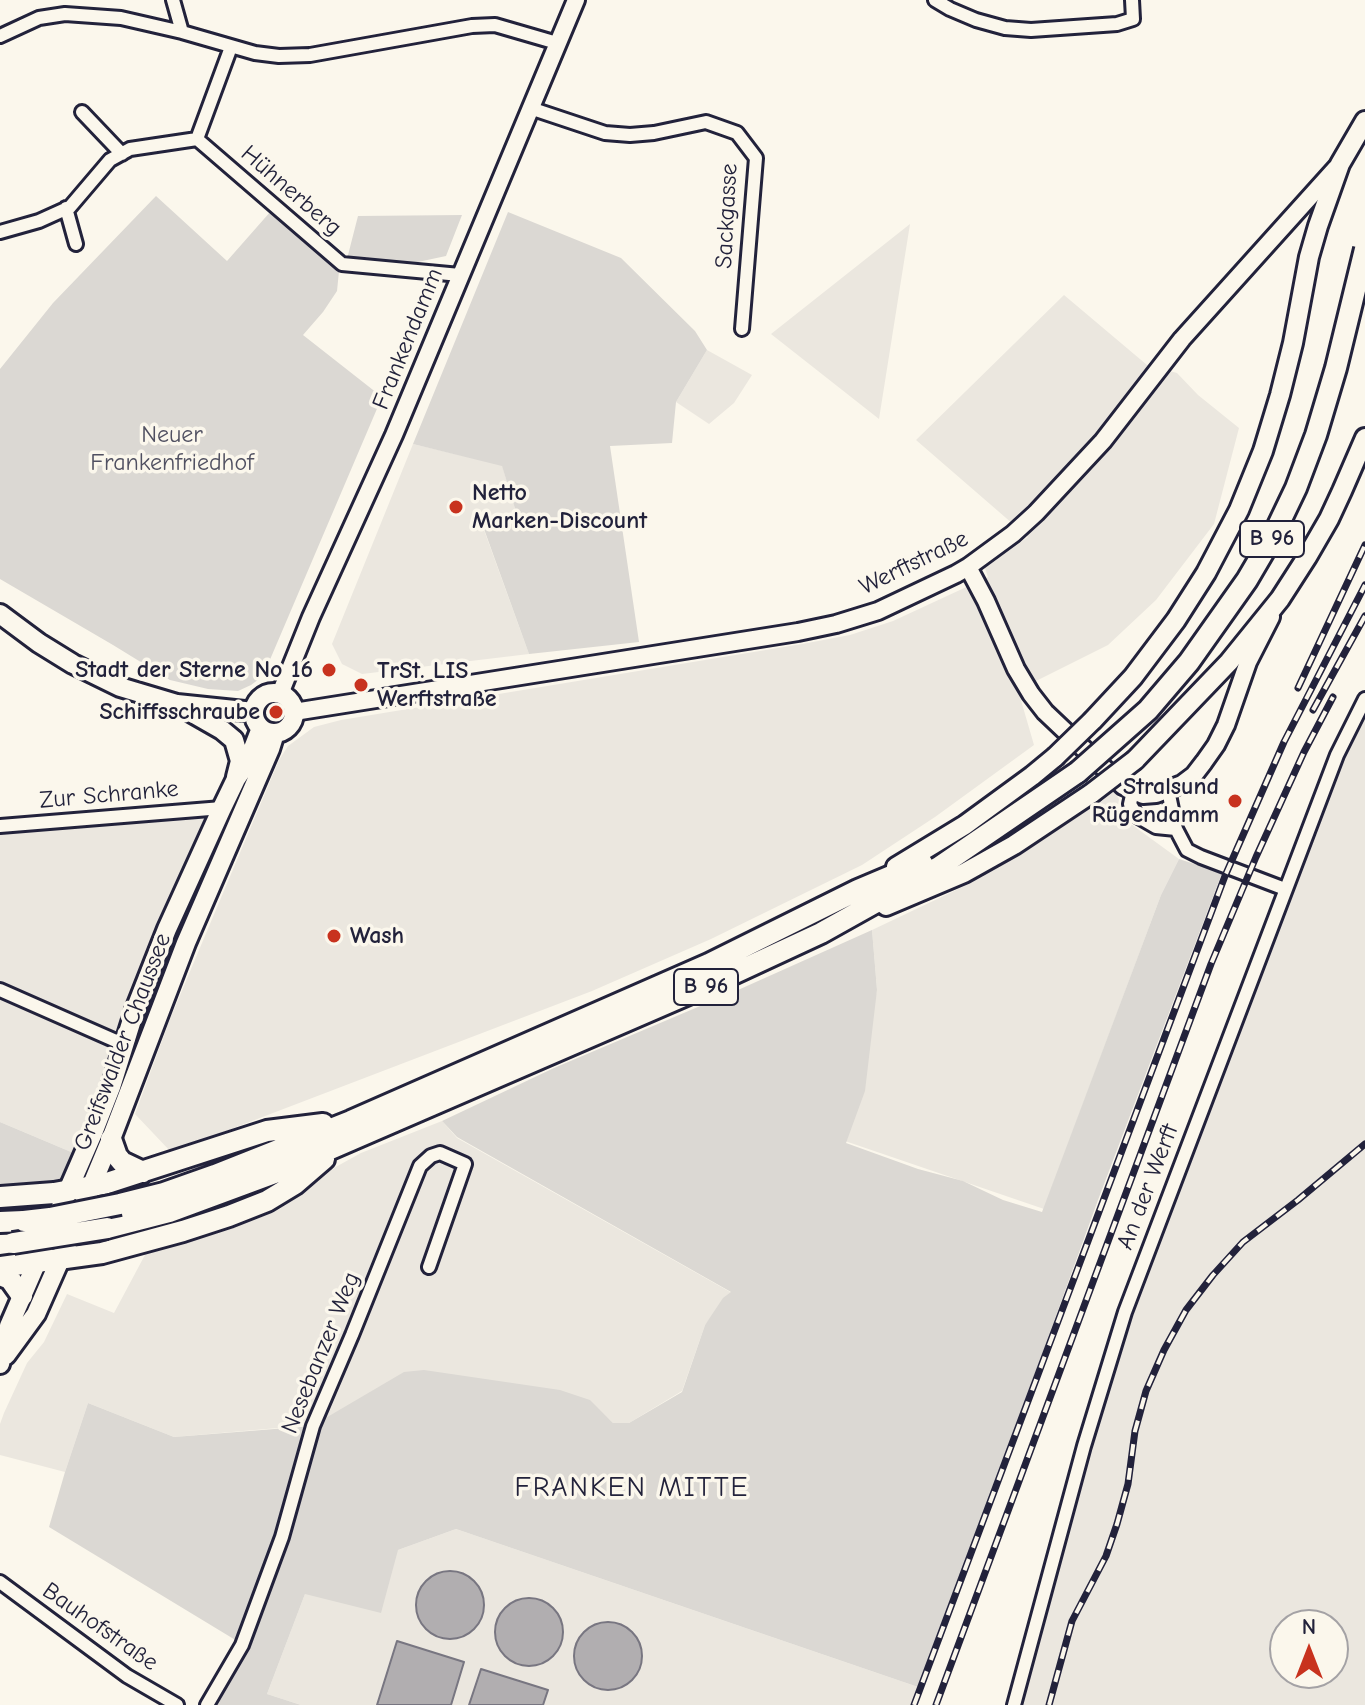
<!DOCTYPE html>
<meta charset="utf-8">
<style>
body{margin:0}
#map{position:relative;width:1365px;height:1705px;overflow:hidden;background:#fbf7ec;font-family:"Comic Neue",sans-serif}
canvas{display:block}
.north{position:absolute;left:1269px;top:1609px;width:80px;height:80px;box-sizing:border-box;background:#fbf7ec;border:2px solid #a4a2a5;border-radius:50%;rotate:0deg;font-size:22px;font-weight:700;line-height:32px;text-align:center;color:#22223b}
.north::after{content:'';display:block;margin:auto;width:28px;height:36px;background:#c8321e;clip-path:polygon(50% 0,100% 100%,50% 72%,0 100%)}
</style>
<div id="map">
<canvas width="1365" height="1705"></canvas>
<div class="north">N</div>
</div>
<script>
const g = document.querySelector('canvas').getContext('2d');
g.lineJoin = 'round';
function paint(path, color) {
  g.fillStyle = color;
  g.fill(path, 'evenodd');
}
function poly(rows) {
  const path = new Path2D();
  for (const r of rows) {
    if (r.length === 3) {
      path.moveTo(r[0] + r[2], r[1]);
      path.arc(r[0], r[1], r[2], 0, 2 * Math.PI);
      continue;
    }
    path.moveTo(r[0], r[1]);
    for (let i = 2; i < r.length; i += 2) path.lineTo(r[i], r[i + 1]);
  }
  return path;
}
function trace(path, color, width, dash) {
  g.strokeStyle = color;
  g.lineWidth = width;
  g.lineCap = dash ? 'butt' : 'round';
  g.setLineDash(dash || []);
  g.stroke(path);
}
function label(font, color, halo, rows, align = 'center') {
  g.font = font + ' "Comic Neue",sans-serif';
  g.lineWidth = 7;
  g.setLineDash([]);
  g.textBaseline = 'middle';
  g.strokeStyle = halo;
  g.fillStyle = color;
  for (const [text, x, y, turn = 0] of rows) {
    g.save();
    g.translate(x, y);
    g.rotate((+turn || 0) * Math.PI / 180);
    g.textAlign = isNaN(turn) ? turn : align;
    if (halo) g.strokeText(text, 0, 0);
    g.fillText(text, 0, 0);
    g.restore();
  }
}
paint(poly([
 [910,224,879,419,771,334],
 [1064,295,1147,365,1177,373,1198,395,1239,428,1214,524,1156,600,1108,645,1018,690,1034,745,935,817,862,865,711,939,592,991,171,1152,135,1114,170,1019,279,760,288,746,314,727,341,720,802,644,850,635,893,621,988,577,985,568,1028,537,916,440],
 [707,350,752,375,734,403,709,424,676,402],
 [413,444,502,465,517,515,484,530,529,654,362,674,342,664,332,644],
 [1365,699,1365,1705,1014,1705,1125,1312],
 [1285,1625,1333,1625,1333,1673,1285,1673],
 [1112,789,1119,799,1117,812,1124,819,1179,859,1161,895,1044,1209,845,1141,877,990,872,930,973,882],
 [222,808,83,1157,0,1122,0,826],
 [442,1121,457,1138,732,1293,705,1325,682,1391,629,1423,613,1423,590,1401,174,1437,88,1403,65,1472,0,1455,0,1424,4,1413,27,1363,44,1342,67,1294,114,1313,146,1253,237,1224,273,1209,308,1189,332,1169,361,1153],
 [456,1529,921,1688,914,1705,301,1705,267,1694,305,1594,398,1550]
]), '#ebe7df');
paint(poly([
 [156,196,227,261,271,211,339,271,337,291,323,312,303,335,382,397,263,676,251,685,238,691,208,689,170,680,113,645,0,579,0,369,53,303],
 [508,212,621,258,695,331,707,350,676,402,672,443,610,446,639,642,529,654,484,529,517,515,502,466,413,444],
 [462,215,446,256,399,266,347,259,358,216],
 [1179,859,1222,873,1098,1200,921,1688,456,1529,398,1550,381,1613,305,1594,267,1694,301,1705,207,1705,242,1644,49,1527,65,1472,88,1403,174,1437,312,1426,404,1372,424,1370,560,1390,590,1400,613,1423,629,1423,682,1392,705,1325,723,1298,731,1292,457,1137,442,1121,554,1068,738,990,872,930,877,990,865,1091,846,1143,918,1169,963,1181,1003,1200,1042,1212,1161,895],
 [0,1122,83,1157,69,1191,0,1197]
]), '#dbd8d3');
const water = poly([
 [450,1605,34],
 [529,1632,34],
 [608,1656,34],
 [397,1641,464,1662,451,1705,377,1705,397,1641],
 [481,1669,548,1690,543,1705,469,1705,481,1669]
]);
paint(water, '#b1aeb0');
trace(water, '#787681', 2);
const minor = poly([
 [173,0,182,32],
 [935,0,950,9,976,20,1005,28,1031,30,1117,24,1133,19,1132,0],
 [0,36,39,18,65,14,121,18,182,32,255,53,279,56,310,55,433,33,472,26,495,25,557,43],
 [231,47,197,139,342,264,460,275],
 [530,108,605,133,630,135,654,133,706,122,737,133,756,158,742,329],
 [82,112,122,154],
 [66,208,76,244],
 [0,232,39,221,70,207,110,160,130,149,197,139],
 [1168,790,1176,829,1187,850,1201,857,1285,889],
 [1133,791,1130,804,1137,816,1156,827,1176,829],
 [0,826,222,808],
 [0,990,125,1045],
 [0,1582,127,1676,177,1705],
 [207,1705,242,1645,282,1537,313,1426,352,1335,420,1166,431,1156,440,1153,465,1164,429,1267],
 [1014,1705,1084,1446,1125,1312,1337,755,1365,699]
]);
const tertiary = poly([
 [968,567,986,601,1016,669,1031,694,1045,712,1123,786,1143,795,1156,794,1182,784,1194,775,1204,762,1216,745,1226,725,1248,662,1271,617],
 [280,694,311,617,394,435,576,0],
 [294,712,798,632,836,624,878,611,956,574,968,567,1013,534,1036,513,1103,441,1182,339,1336,168]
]);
const secondary = poly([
 [0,614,39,643,73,664,120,687,177,704,254,712],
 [274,713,20],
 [187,710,222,730,234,740,240,761,236,777],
 [1093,720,1133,677,1176,620,1206,573,1239,510,1263,451,1280,395,1293,343,1309,257,1318,226,1340,164,1365,121],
 [1135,760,1229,662,1280,599,1307,557,1329,519,1342,491,1365,438],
 [896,867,965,825,1032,776,1055,757],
 [886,906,964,873,1014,845,1092,793],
 [6,1355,36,1314,74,1228,111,1139,186,943,270,749,275,733],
 [0,1364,9,1326,93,1133,111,1087,135,1010,167,929,222,808,236,779,248,761,261,728]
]);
const trunk = poly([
 [111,1139,117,1156,122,1162,143,1172],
 [0,1197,54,1193,104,1184,267,1131,323,1124],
 [120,1204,164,1193,215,1175,351,1121,709,964,858,890,922,863],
 [0,1222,24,1221],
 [107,1228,169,1212,277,1172,709,985,821,933,939,867,1078,772],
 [0,1267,102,1253,183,1231,229,1216,267,1201,295,1184,324,1159],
 [0,1275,10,1279,22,1296]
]);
trace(minor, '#22223b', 18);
trace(tertiary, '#22223b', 22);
trace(secondary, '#22223b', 24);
trace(trunk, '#22223b', 26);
trace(minor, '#fbf7ec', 12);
trace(tertiary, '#fbf7ec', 16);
trace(secondary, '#fbf7ec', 18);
trace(trunk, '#fbf7ec', 20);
const rail = poly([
 [1298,688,1365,545],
 [1313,710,1365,616],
 [914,1705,1225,876,1284,742,1365,585],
 [936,1705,1211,964,1256,857,1304,752,1333,697],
 [1049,1705,1072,1621,1106,1556,1117,1524,1128,1484,1135,1431,1146,1391,1164,1350,1186,1310,1213,1275,1243,1242,1298,1200,1365,1144]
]);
trace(rail, '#22223b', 7);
trace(rail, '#fbf7ec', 4, [12]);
const secondaryBridge = poly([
 [1055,757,1093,720],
 [1092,793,1135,760]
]);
const trunkBridge = poly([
 [1078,772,1148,710,1189,662,1247,580,1274,534,1296,488,1316,435,1336,368,1365,249],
 [24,1221,50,1218,120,1204],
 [13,1243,107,1228]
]);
trace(secondaryBridge, '#22223b', 24, []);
trace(trunkBridge, '#22223b', 26, []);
trace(secondaryBridge, '#fbf7ec', 18);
trace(trunkBridge, '#fbf7ec', 20);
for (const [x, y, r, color] of [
 [456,507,8,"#c8321e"],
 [329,670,8,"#c8321e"],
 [361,685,8,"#c8321e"],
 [276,712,8,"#c8321e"],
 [1235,801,8,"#c8321e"],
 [334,936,8,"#c8321e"]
]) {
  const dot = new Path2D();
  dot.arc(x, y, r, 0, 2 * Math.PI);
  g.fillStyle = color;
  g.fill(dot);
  trace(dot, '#fbf7ec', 3);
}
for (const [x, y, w] of [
 [1272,539,64],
 [706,987,64]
]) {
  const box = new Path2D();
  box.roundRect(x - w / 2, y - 18, w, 36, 6);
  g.fillStyle = '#fbf7ec';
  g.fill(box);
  trace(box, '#22223b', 2);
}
label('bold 22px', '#22223b', null, [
 ["B 96",1272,539],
 ["B 96",706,987]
]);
label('24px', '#22223b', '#fbf7ec', [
 ["Hühnerberg",291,191,41],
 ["Sackgasse",727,216,-87],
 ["Frankendamm",408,339,-68],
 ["Werftstraße",914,563,-26],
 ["Zur Schranke",109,795,-5],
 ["Greifswalder Chaussee",123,1042,-69],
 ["An der Werft",1148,1187,-69],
 ["Nesebanzer Weg",321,1353,-68],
 ["Bauhofstraße",100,1627,35]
]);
label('24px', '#505061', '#fbf7ec', [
 ["Neuer",172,435],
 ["Frankenfriedhof",172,463]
]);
label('bold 24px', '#22223b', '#fbf7ec', [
 ["Netto",472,493],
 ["Marken-Discount",472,521],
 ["Stadt der Sterne No 16",313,670,"right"],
 ["TrSt. LIS",377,671],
 ["Werftstraße",377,699],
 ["Schiffsschraube",260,712,"right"],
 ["Stralsund",1219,787,"right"],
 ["Rügendamm",1219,815,"right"],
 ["Wash",350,936]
], 'left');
g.letterSpacing = '2px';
label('28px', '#22223b', '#fbf7ec', [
 ["FRANKEN MITTE",632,1488]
]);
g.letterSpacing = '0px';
</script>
